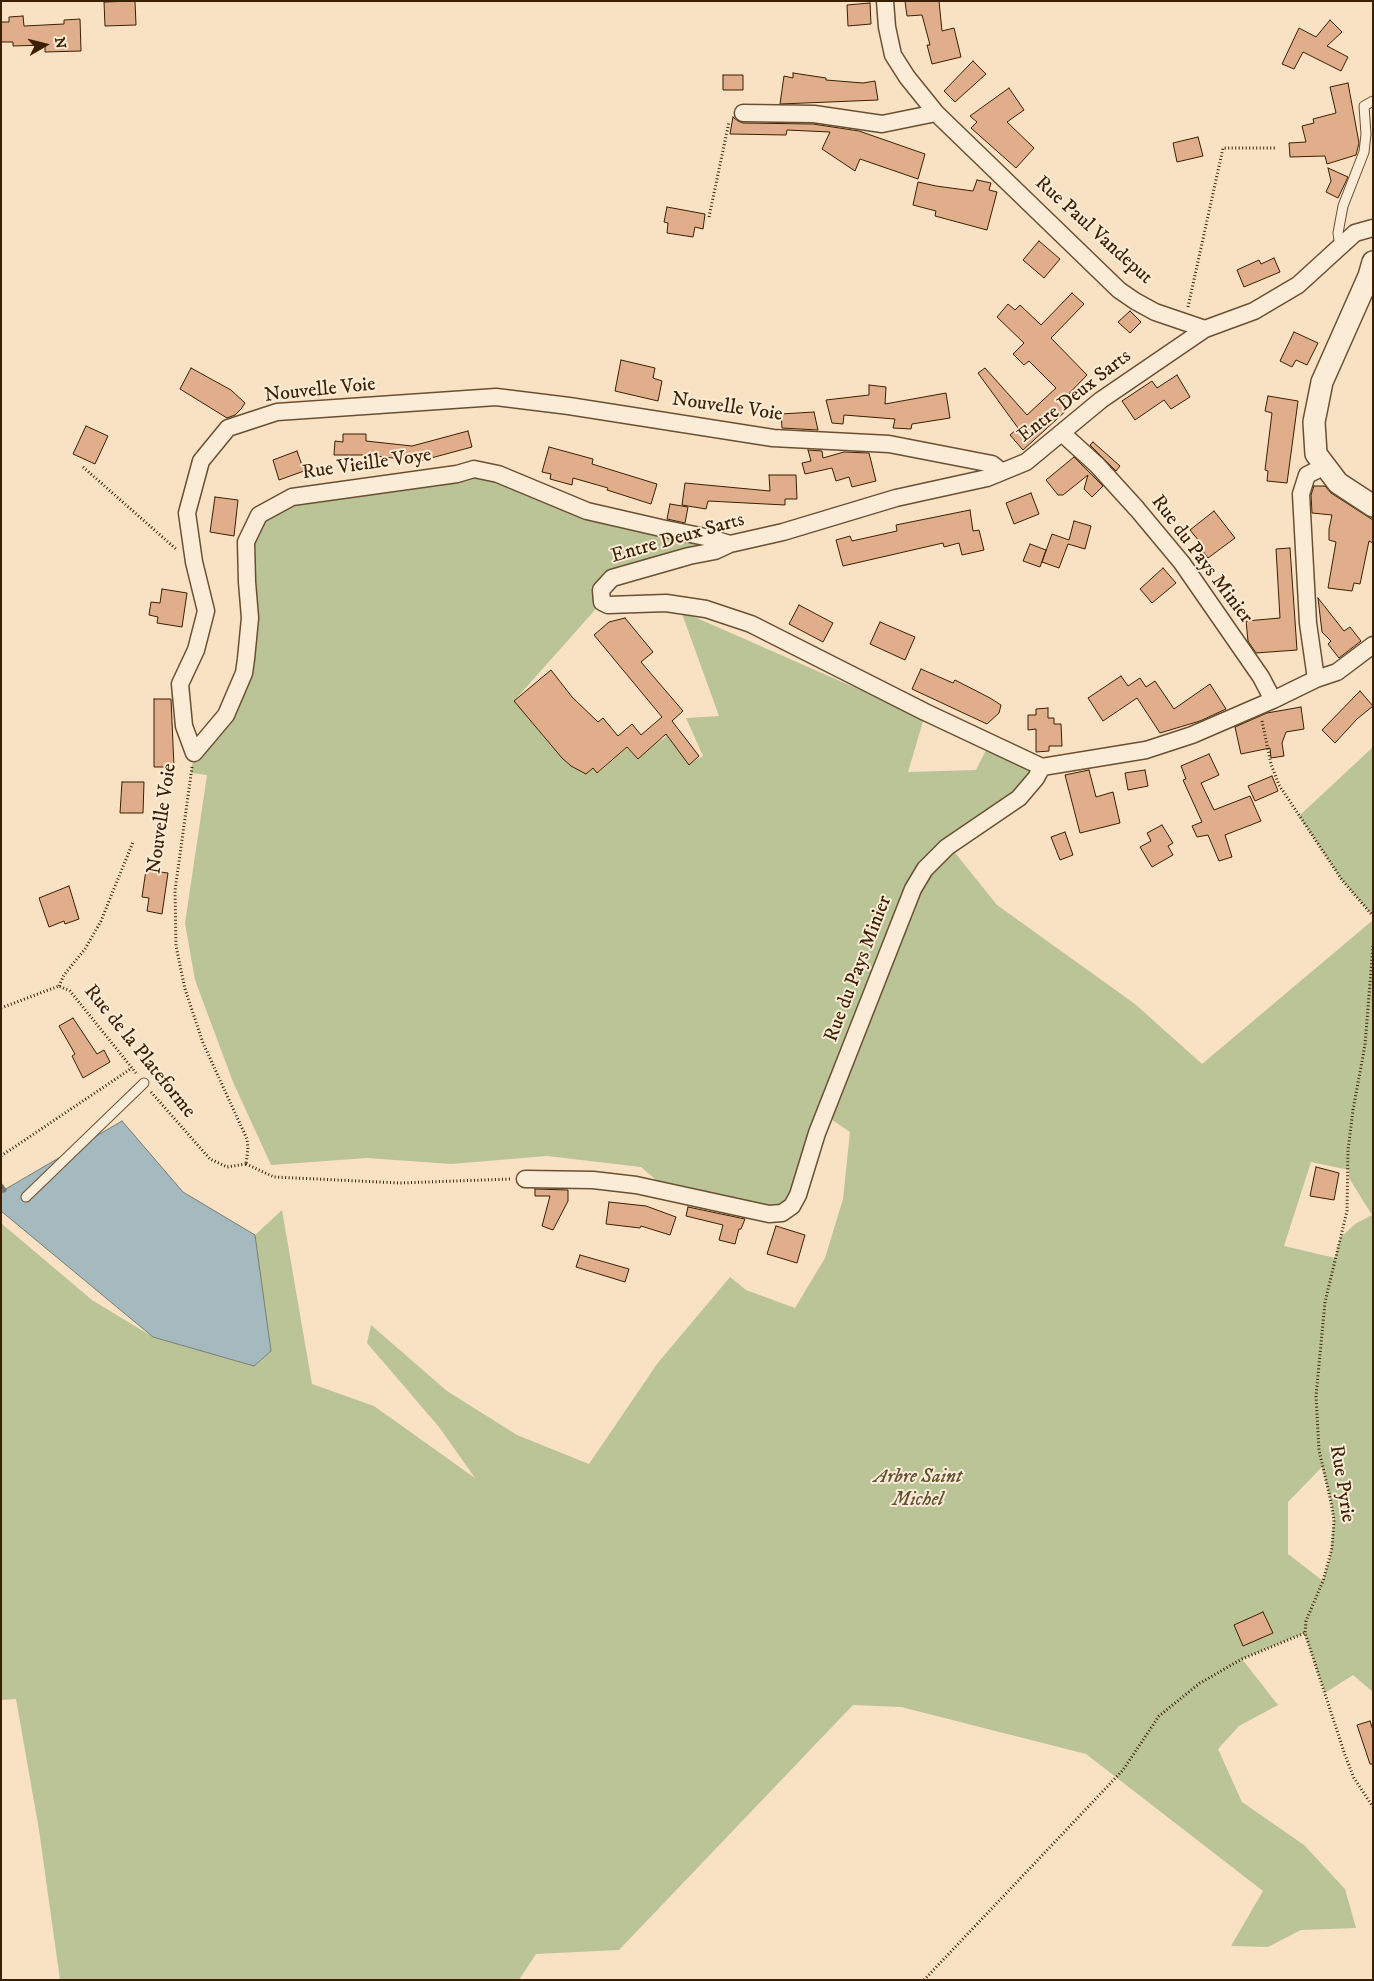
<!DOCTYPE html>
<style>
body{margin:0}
#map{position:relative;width:1374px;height:1981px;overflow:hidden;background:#f9e2c3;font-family:"IM FELL DW Pica",serif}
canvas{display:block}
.frame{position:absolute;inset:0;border:2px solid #3b1f01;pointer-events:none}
.north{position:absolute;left:20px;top:20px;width:50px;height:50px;-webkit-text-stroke:4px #fbecd8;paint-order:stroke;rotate:82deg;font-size:14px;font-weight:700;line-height:20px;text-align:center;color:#3b1f01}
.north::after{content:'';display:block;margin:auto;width:18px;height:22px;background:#3b1f01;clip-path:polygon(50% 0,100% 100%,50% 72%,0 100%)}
</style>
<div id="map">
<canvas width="1374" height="1981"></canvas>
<div class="frame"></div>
<div class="north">N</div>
</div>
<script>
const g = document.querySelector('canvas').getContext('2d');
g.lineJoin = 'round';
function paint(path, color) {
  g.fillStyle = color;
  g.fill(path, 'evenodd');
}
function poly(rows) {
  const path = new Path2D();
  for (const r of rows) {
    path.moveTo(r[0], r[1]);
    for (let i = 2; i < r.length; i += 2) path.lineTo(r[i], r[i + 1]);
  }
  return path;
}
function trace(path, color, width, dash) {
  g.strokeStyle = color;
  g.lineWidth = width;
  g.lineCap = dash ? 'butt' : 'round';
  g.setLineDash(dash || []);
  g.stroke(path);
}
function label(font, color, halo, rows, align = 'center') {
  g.font = font + ' "IM FELL DW Pica",serif';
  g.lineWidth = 4;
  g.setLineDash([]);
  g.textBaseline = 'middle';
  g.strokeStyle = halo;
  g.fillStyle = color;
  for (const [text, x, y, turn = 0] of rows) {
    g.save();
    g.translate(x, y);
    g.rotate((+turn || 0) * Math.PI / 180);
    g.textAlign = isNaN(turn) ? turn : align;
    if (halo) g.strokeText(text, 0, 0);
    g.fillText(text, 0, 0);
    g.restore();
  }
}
paint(poly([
 [457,474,522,484,730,544,612,578,602,602,514,701,562,758,571,766,586,774,593,768,598,773,627,748,638,759,654,745,667,736,689,764,703,756,686,718,719,716,681,611,924,718,908,772,976,770,987,748,1028,765,1031,778,948,844,997,905,1135,1004,1202,1064,1373,920,1373,1692,1353,1675,1325,1693,1304,1633,1242,1659,1278,1705,1239,1726,1218,1749,1242,1802,1304,1845,1345,1889,1356,1928,1301,1930,1268,1947,1231,1946,1263,1891,1086,1754,901,1707,853,1705,619,1950,536,1954,519,1980,60,1980,39,1830,16,1699,1,1700,1,1223,92,1300,153,1337,254,1366,271,1351,255,1235,282,1210,312,1384,374,1406,475,1478,439,1427,367,1343,371,1325,447,1391,517,1435,589,1464,657,1364,730,1277,746,1290,795,1308,825,1258,843,1199,850,1132,825,1115,782,1213,669,1191,641,1167,547,1156,451,1164,367,1158,271,1165,233,1082,195,980,185,923,207,775,191,773,194,753,244,673,247,582,259,515,292,497],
 [1311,1162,1349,1170,1349,1178,1372,1215,1355,1224,1340,1238,1335,1258,1284,1246],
 [1322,1467,1331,1502,1334,1520,1330,1558,1323,1581,1288,1554,1288,1502],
 [1373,747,1373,916,1342,880,1299,816]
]), '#bbc496');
const water = poly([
 [122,1121,183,1192,255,1235,271,1351,254,1366,153,1337,1,1211,1,1194,4,1190,122,1121]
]);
paint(water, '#a4babf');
trace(water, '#7a7c73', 1);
trace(poly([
 [1,1186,4,1190]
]), '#7a7c73', 5);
const building = poly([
 [135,1,136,25,105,26,104,2,135,1],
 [905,1,939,1,942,31,954,28,961,57,932,64,927,45,930,45,922,15,907,16,905,1],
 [870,3,871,24,848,26,847,5,870,3],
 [23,16,24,26,64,24,64,20,80,19,81,51,45,52,45,45,13,46,13,42,1,42,1,22,9,22,9,17,23,16],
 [1330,20,1342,32,1327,46,1348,57,1341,71,1303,52,1294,69,1282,64,1299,28,1316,37,1330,20],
 [973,61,986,74,955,102,944,91,973,61],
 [793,73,826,78,826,80,863,83,875,81,878,100,780,104,784,76,793,78,793,73],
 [723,75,743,75,743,90,723,90,723,75],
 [1348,83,1359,143,1356,155,1327,164,1325,156,1290,157,1289,143,1306,142,1302,126,1314,123,1313,119,1336,113,1330,87,1348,83],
 [1009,88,1024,110,1007,122,1034,148,1016,168,971,128,977,122,970,116,1009,88],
 [733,117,738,121,743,123,813,124,859,131,925,154,918,179,860,159,855,171,822,149,830,132,787,130,786,135,730,134,733,117],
 [1198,137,1203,156,1177,162,1173,143,1198,137],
 [1328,168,1348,177,1338,198,1326,192,1331,181,1328,168],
 [977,180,991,183,989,190,997,192,987,230,935,216,936,211,913,205,918,182,936,186,973,191,977,180],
 [667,207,705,214,703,229,695,227,693,237,667,233,668,223,664,222,667,207],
 [1039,241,1060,259,1044,278,1023,260,1039,241],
 [1274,258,1280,272,1244,287,1237,270,1259,260,1261,264,1274,258],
 [1072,293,1084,304,1051,338,1087,375,1062,401,1069,408,1023,450,1010,435,1018,428,978,373,985,368,1027,415,1056,388,1029,361,1024,365,1013,354,1024,343,997,317,1008,304,1015,310,1020,305,1041,325,1072,293],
 [1130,311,1141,322,1130,333,1118,322,1130,311],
 [1294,332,1318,343,1307,365,1296,360,1292,367,1280,361,1294,332],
 [621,360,655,368,653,378,662,381,658,401,615,391,621,360],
 [191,368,231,390,245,403,241,409,235,415,227,418,180,389,191,368],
 [1177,375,1190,397,1171,409,1164,400,1135,420,1122,401,1152,381,1157,388,1177,375],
 [869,385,886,387,885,404,946,393,950,418,912,424,911,429,893,428,895,419,844,415,843,424,832,423,826,400,869,395,869,385],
 [1268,396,1298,401,1287,483,1267,481,1268,471,1265,470,1272,413,1265,411,1268,396],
 [814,412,818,430,782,428,781,414,814,412],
 [86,426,108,436,95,464,73,454,86,426],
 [468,431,472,447,420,461,366,455,334,455,335,441,343,442,343,434,366,434,366,441,412,446,468,431],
 [1093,442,1120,466,1116,471,1090,445,1093,442],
 [549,447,593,459,592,464,657,484,651,504,607,490,608,488,573,478,572,485,550,479,551,474,542,472,549,447],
 [808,450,822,451,823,458,844,452,869,453,876,481,852,487,849,477,836,481,832,468,805,474,802,463,811,461,808,450],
 [297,451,304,471,279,480,273,460,297,451],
 [1074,457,1103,486,1092,497,1084,489,1088,475,1063,495,1058,495,1046,480,1074,457],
 [769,475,796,475,797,499,785,499,785,505,708,501,706,509,682,505,685,483,770,491,769,475],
 [1314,486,1325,486,1331,493,1373,520,1373,543,1369,541,1360,584,1354,583,1352,591,1328,588,1336,542,1329,540,1329,529,1332,515,1312,513,1311,495,1314,486],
 [1031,493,1039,514,1014,524,1006,503,1031,493],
 [215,497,238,500,234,536,210,532,215,497],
 [670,504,688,507,685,523,667,519,670,504],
 [970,510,973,531,979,530,984,550,962,555,959,543,944,547,943,543,843,566,836,540,850,536,852,541,897,531,896,525,970,510],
 [1214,511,1235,538,1208,558,1197,543,1199,541,1190,530,1214,511],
 [1074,521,1091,526,1085,549,1068,544,1059,568,1042,562,1052,534,1069,540,1074,521],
 [1030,544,1046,550,1040,567,1023,561,1030,544],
 [1290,548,1297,650,1256,653,1248,641,1246,621,1280,618,1276,549,1290,548],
 [1163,568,1176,583,1152,603,1140,589,1163,568],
 [162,589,187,593,182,627,157,623,158,617,149,615,151,602,160,603,162,589],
 [1318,598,1344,631,1350,627,1361,641,1339,658,1328,644,1331,641,1322,632,1318,598],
 [799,605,833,623,823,642,789,624,799,605],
 [625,618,653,652,641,662,683,711,672,721,699,756,689,765,666,734,638,759,627,747,597,773,593,768,586,774,571,766,562,758,514,701,551,670,572,697,598,722,603,718,618,736,632,724,641,735,662,717,594,635,609,622,625,618],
 [880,622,915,637,905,660,870,644,880,622],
 [921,669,953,683,955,680,990,698,1001,705,999,713,987,724,912,689,921,669],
 [1121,676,1128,686,1140,678,1146,687,1155,681,1174,709,1210,684,1226,709,1200,721,1160,733,1137,698,1103,721,1088,698,1121,676],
 [1360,691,1373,706,1357,719,1335,743,1322,730,1360,691],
 [154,699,171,699,174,767,154,767,154,699],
 [1301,707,1304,729,1286,732,1282,743,1284,756,1271,758,1270,748,1241,754,1235,727,1267,713,1301,707],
 [1048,708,1048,718,1054,718,1054,724,1061,724,1062,746,1049,746,1049,751,1036,752,1036,729,1028,730,1028,715,1036,715,1036,709,1048,708],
 [1209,754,1219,775,1201,783,1214,810,1250,796,1261,821,1225,835,1232,857,1219,861,1208,835,1197,837,1192,826,1202,822,1183,780,1186,779,1181,766,1209,754],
 [1089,770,1096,797,1113,792,1120,823,1080,833,1065,775,1089,770],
 [1145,770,1148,786,1128,790,1125,773,1145,770],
 [1272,776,1278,791,1255,801,1248,786,1272,776],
 [122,782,144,782,143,813,120,813,122,782],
 [1162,825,1173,843,1168,846,1173,855,1152,867,1140,847,1151,841,1147,833,1162,825],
 [1065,832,1073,855,1060,860,1051,837,1065,832],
 [146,870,168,873,162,914,147,911,149,898,142,897,146,870],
 [69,886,79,919,65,924,64,921,49,927,39,898,69,886],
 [73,1018,97,1054,104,1050,110,1062,83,1078,72,1056,75,1054,59,1026,73,1018],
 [1316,1167,1339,1173,1334,1200,1310,1196,1316,1167],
 [535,1189,568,1190,568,1201,553,1230,542,1226,550,1196,535,1196,535,1189],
 [609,1202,646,1206,676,1217,670,1235,641,1226,640,1228,606,1224,609,1202],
 [688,1207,745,1219,741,1229,739,1229,735,1244,719,1240,723,1225,686,1216,688,1207],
 [776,1226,805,1235,797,1263,767,1254,776,1226],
 [580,1255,629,1269,625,1282,576,1267,580,1255],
 [1263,1612,1273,1633,1243,1646,1234,1625,1263,1612],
 [1370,1721,1373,1730,1373,1764,1370,1764,1357,1725,1370,1721]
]);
paint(building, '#e0ae8a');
trace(building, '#3b1f01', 1);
const service = poly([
 [1340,247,1338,233,1343,206,1364,152,1366,134,1364,106,1373,101],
 [26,1197,144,1083]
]);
const minor = poly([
 [885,1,887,27,893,55,907,77,936,113,1119,290,1135,301,1155,312,1205,329],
 [743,113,814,114,882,124,936,113],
 [1063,434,1097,465,1137,509,1182,563,1261,677,1273,700],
 [730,544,710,538,661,528,587,511,498,474,474,469,457,474,292,497,259,515,246,542,247,582,250,618,246,659,244,673,226,715,194,753,184,726,180,684,196,650,206,611,194,562,187,513,201,461,228,428,277,412,496,397,569,406,773,438,889,444,992,464,1001,471],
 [1316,679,1337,672,1373,645],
 [1042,767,925,712,751,624,706,609,666,603,608,605,602,602,601,590,612,578,689,556,715,551,730,544,783,532,896,498,987,478,1026,462,1101,400,1205,329,1254,311,1298,285,1355,233,1373,228],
 [1042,767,1146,750,1192,735,1273,700,1316,679,1308,623,1301,494,1307,475,1325,466],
 [525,1179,593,1180,636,1185,769,1214,782,1213,792,1206,798,1195,817,1133,913,889,925,869,947,847,1019,798,1036,778,1042,767]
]);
const tertiary = poly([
 [1373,262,1369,276,1322,382,1314,422,1316,454,1338,483,1373,506]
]);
trace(service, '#6a5032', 11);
trace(minor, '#6a5032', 19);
trace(tertiary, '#6a5032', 24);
trace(poly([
 [709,217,729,122],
 [1188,307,1223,148,1276,148],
 [83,467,176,549],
 [1262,721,1271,764,1279,785,1342,880,1373,916],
 [192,767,175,891,176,946,185,989,203,1043,247,1139,248,1149,246,1164],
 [1373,946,1365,1045,1353,1110,1348,1150,1347,1211,1325,1302,1316,1396,1319,1450,1331,1502,1334,1520,1332,1548,1323,1581,1306,1621,1305,1633,1345,1755,1354,1778,1373,1807],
 [59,986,64,975,85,949,101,921,133,842],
 [1,1008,59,986,70,991,136,1073],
 [151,1092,210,1159,227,1167,246,1164],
 [1,1156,132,1068],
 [246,1164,274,1177,400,1183,510,1179],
 [924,1980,1123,1770,1159,1716,1200,1683,1242,1659,1305,1633]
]), '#3b1f01', 3, [1, 2.5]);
trace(service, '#fbecd8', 9);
trace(minor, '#fbecd8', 16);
trace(tertiary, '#fbecd8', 21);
label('20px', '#3b1f01', '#fbecd8', [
 ["Rue Paul Vandeput",1093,231,42],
 ["Nouvelle Voie",320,391,-6],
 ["Entre Deux Sarts",1075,397,-38],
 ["Nouvelle Voie",727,408,8],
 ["Rue Vieille Voye",367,465,-8],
 ["Entre Deux Sarts",678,539,-16],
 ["Rue du Pays Minier",1201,560,53],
 ["Nouvelle Voie",163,819,-82],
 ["Rue du Pays Minier",859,969,-69],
 ["Rue de la Plateforme",139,1052,51],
 ["Rue Pyrie",1341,1484,81]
]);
label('italic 20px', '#61512e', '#fbecd8', [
 ["Arbre Saint",918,1478],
 ["Michel",918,1501]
]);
</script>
